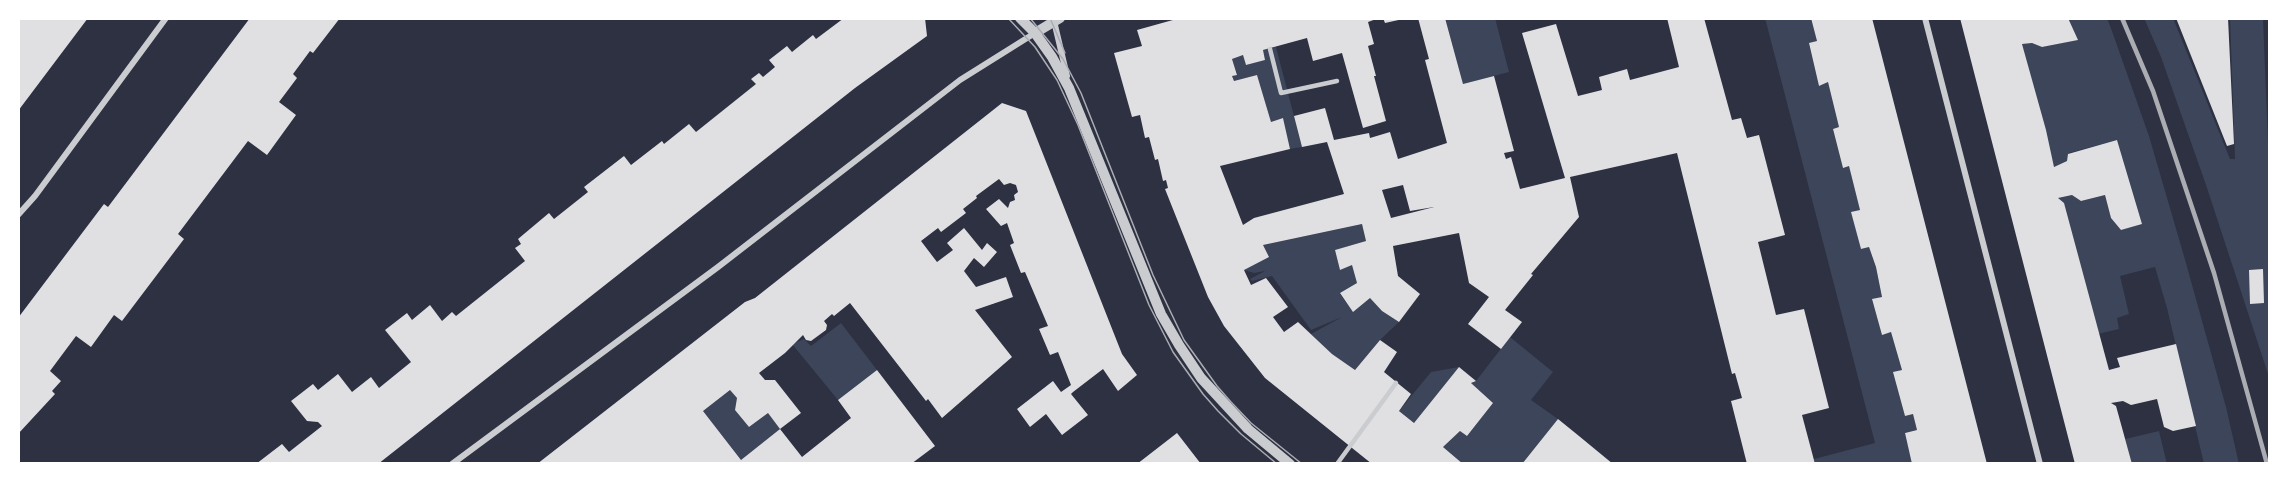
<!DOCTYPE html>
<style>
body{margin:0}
#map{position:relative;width:2288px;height:482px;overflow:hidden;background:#2d3142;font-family:"Source Sans 3",sans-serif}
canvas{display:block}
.frame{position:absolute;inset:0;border:20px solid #fff;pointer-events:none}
</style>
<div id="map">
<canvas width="2288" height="482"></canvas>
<div class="frame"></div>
</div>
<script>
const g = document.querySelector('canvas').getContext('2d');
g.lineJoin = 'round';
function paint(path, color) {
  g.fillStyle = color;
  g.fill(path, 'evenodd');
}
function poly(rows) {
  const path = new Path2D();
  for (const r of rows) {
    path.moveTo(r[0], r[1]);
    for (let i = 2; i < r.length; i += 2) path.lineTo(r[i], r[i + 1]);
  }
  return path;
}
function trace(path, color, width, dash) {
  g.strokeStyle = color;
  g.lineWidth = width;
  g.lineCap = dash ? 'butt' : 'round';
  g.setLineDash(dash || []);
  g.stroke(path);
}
paint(poly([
 [1445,18,1495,18,1509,72,1463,84],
 [1765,18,1811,18,1817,41,1809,44,1819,86,1828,82,1839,127,1833,129,1843,167,1849,166,1860,210,1852,213,1861,249,1869,247,1876,267,1882,297,1872,300,1882,334,1891,332,1902,370,1894,372,1905,416,1913,414,1917,430,1905,433,1912,464,1815,464,1814,459,1875,443],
 [2068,18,2107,18,2112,31,2149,136,2184,256,2226,407,2239,464,2204,464,2167,308,2155,267,2120,276,2129,314,2117,318,2119,329,2098,334,2058,198,2072,195,2081,201,2105,195,2111,218,2121,230,2142,224,2117,140,2069,153,2067,161,2054,167,2022,44,2032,43,2042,47,2077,40],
 [2144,18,2173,18,2230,159,2235,159,2230,18,2263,18,2270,193,2270,380,2206,185,2161,57],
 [1276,47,1294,116,1302,147,1290,149,1283,118,1271,122,1257,75,1234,81,1232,76,1237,74,1232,59,1243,55,1246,65,1265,60,1263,50],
 [1362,224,1366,241,1335,250,1340,270,1352,265,1357,283,1340,294,1353,311,1370,298,1382,311,1399,322,1380,340,1355,370,1332,354,1311,334,1342,317,1311,330,1272,276,1252,281,1250,279,1265,271,1254,273,1244,270,1263,245],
 [841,323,877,370,838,400,792,344,804,339,811,346],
 [1510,337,1553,372,1531,400,1558,419,1522,464,1463,464,1443,447,1460,431,1467,436,1493,403,1471,383,1476,381],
 [1459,367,1414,423,1399,411,1431,372],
 [730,390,737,398,735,410,749,427,768,413,780,429,741,460,703,411],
 [2159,431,2167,464,2132,464,2125,439]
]), '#3c4559');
paint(poly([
 [18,18,88,18,18,111],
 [250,18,340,18,313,53,310,51,293,74,297,78,279,102,296,115,267,155,248,141,178,234,184,239,122,321,114,315,91,347,76,336,50,371,61,381,52,391,55,394,18,434,18,318,104,204,108,207],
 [844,18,851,18,853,20,856,18,925,18,927,36,855,88,378,464,256,464,282,444,289,452,322,426,318,422,307,421,291,401,313,384,318,390,338,374,352,392,371,377,379,388,411,362,385,330,407,313,412,320,430,305,442,321,452,312,456,316,525,261,515,248,521,244,518,239,549,213,554,219,588,192,584,187,624,156,631,165,662,141,664,144,689,124,696,132,756,84,751,79,759,73,763,77,775,67,769,60,787,46,792,52,813,35,816,39],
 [1180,18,1379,18,1368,22,1374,44,1368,46,1376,76,1374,76,1386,121,1363,128,1342,53,1313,61,1307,38,1263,50,1265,60,1246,65,1243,55,1232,59,1237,75,1232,76,1234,81,1257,75,1271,122,1283,118,1290,149,1220,166,1243,225,1254,218,1344,194,1327,142,1302,147,1294,116,1325,108,1334,140,1369,133,1370,138,1390,132,1398,159,1447,143,1425,60,1429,59,1418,18,1445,18,1463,84,1494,76,1514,151,1504,153,1506,159,1511,157,1520,189,1565,178,1522,33,1556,24,1578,96,1602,90,1599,77,1627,69,1630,80,1679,67,1667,18,1704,18,1732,120,1741,118,1747,138,1759,135,1785,235,1758,242,1776,315,1804,309,1829,408,1802,415,1815,464,1747,464,1731,401,1742,398,1735,373,1732,374,1677,153,1570,177,1579,217,1531,274,1533,275,1505,310,1522,322,1501,349,1468,324,1489,297,1469,283,1459,233,1393,246,1398,276,1420,294,1399,322,1382,311,1370,298,1353,312,1340,293,1357,283,1352,265,1340,270,1335,250,1366,241,1362,224,1263,245,1269,257,1244,270,1251,285,1266,278,1288,307,1273,317,1284,332,1298,322,1332,354,1355,370,1380,340,1397,352,1384,372,1411,394,1399,411,1414,423,1459,367,1476,381,1471,383,1493,403,1467,436,1460,431,1443,447,1463,464,1372,464,1265,378,1224,326,1208,297,1165,189,1168,188,1166,180,1163,181,1158,159,1155,160,1149,137,1145,138,1140,115,1132,117,1114,53,1142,46,1137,30],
 [1403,185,1410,211,1434,207,1391,218,1382,190],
 [1383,18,1403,18,1403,19,1385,23],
 [1811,18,1872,18,1987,464,1912,464,1905,433,1917,430,1913,414,1905,416,1893,372,1902,370,1891,332,1882,335,1872,299,1882,297,1876,267,1869,247,1861,249,1851,212,1860,210,1849,166,1843,168,1833,129,1839,127,1828,82,1819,86,1809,43,1817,41],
 [1960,18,2068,18,2078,40,2042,47,2032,43,2022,44,2046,130,2054,167,2067,161,2068,154,2117,140,2142,224,2121,230,2111,218,2105,195,2081,201,2072,195,2058,198,2064,203,2109,370,2120,367,2117,358,2176,344,2196,426,2173,431,2164,427,2157,399,2131,405,2123,401,2111,403,2116,406,2132,464,2075,464],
 [2176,18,2228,18,2234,144,2227,146],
 [1002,103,1026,111,1122,354,1137,375,1118,391,1103,369,1073,392,1071,394,1088,415,1062,435,1046,414,1030,427,1017,409,1053,381,1061,392,1071,385,1058,352,1050,355,1039,329,1048,326,1025,272,1021,273,1010,245,1014,243,1007,223,1001,226,986,209,999,199,1008,208,1010,202,1015,200,1014,195,1018,192,1016,185,1010,183,1004,185,999,179,976,196,977,198,963,209,966,213,941,232,938,228,921,241,937,262,953,250,947,243,964,228,982,250,987,243,997,252,984,267,974,258,964,271,976,287,1006,277,1013,297,975,310,1012,357,942,418,928,399,926,401,850,303,834,316,832,314,824,321,827,325,826,330,811,341,806,340,803,335,785,353,759,373,765,380,775,380,801,413,780,429,802,457,851,418,838,400,877,370,935,446,911,464,537,464,745,302,755,298],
 [730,390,737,398,735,410,749,427,768,413,780,429,741,460,703,411],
 [2263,269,2264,303,2250,304,2249,270],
 [1558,419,1579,436,1613,464,1522,464],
 [1177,433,1201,464,1137,464]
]), '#e0e0e3');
trace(poly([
 [1270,49,1281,93,1337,81],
 [1337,464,1396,383]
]), '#caccd0', 4.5);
trace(poly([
 [1925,18,2040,464],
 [1054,21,1067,76],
 [18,215,35,196,166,18],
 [452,464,718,267,960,80,1035,33]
]), '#caccd0', 6);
trace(poly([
 [1020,18,1035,33,1052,57,1069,88,1161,314,1179,345,1201,378,1248,429,1290,464],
 [1035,33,1060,18]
]), '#caccd0', 10);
trace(poly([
 [1008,18,1035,47,1057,80,1078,125,1149,305,1173,352,1203,394,1218,411,1241,434,1277,464],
 [1030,18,1063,59,1081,93,1153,275,1184,340,1217,386,1231,402,1251,423,1302,464],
 [1050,18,1065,53]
]), '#abadb3', 1.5);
trace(poly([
 [2122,18,2153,91,2214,273,2267,464]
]), '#abadb3', 4.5);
</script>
